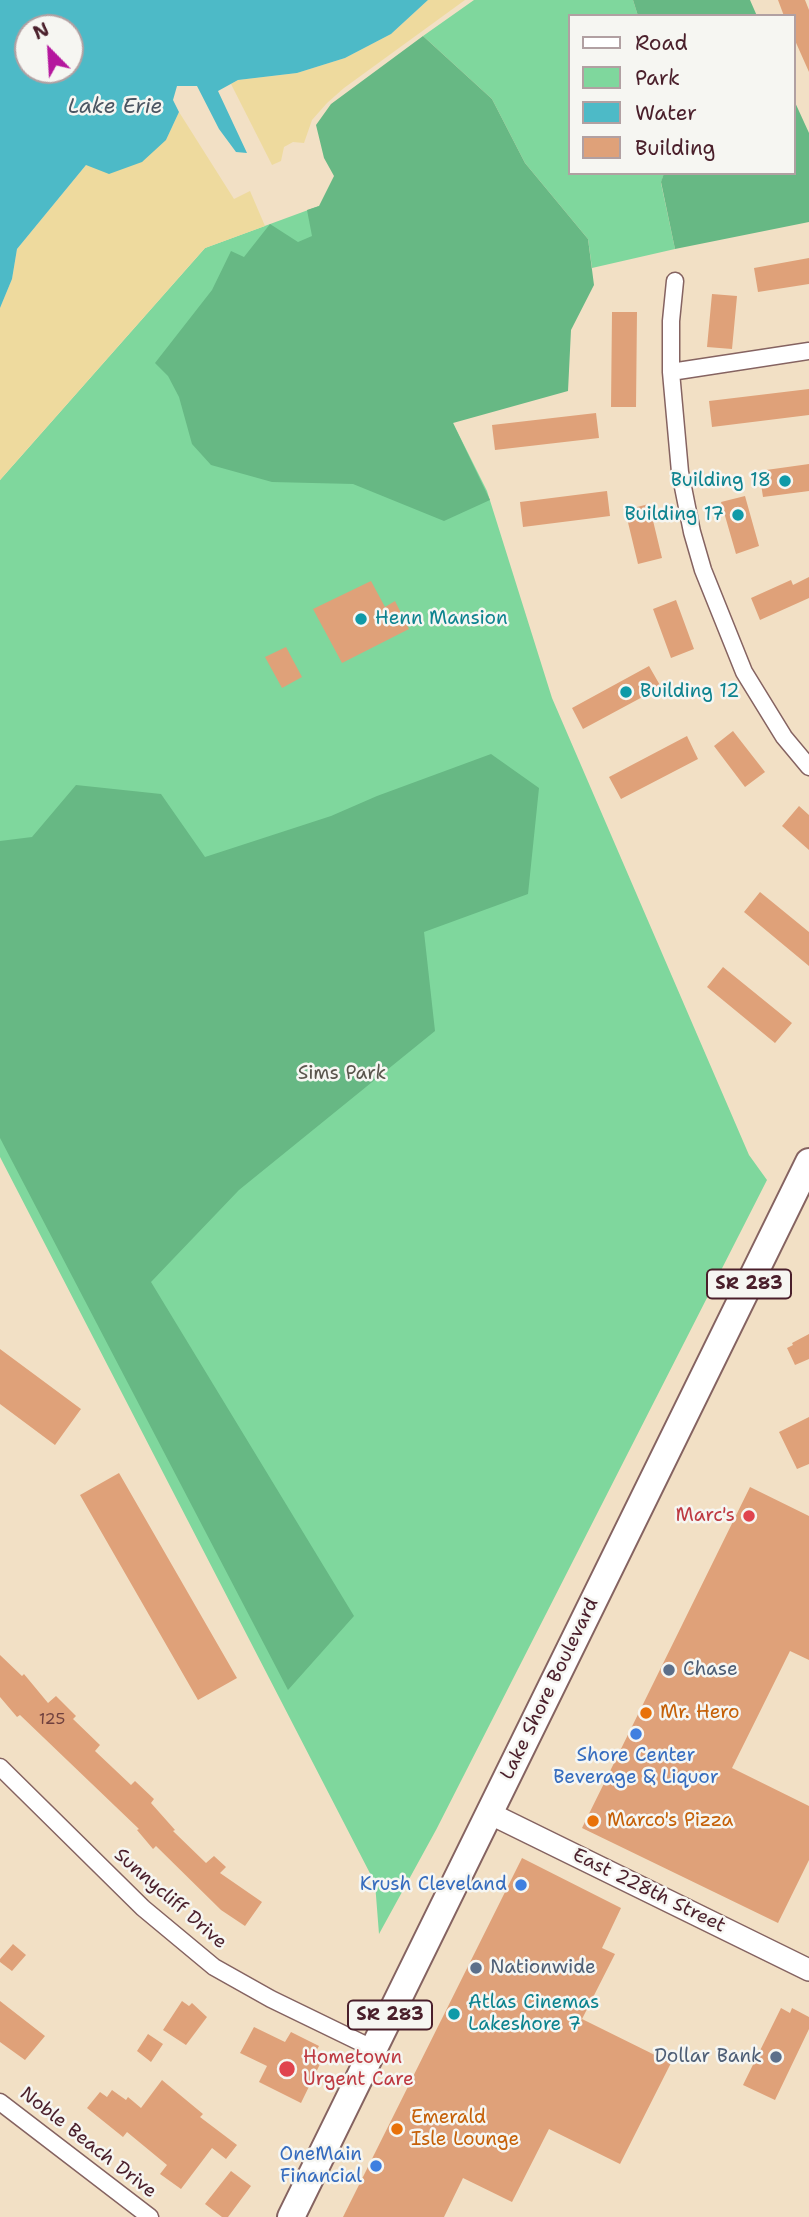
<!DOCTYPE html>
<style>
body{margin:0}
#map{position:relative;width:809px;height:2217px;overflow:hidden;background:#f2e0c5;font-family:"Shantell Sans",sans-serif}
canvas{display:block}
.legend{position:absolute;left:568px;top:14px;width:228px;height:161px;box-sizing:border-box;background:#f6f6f2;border:2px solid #b1a0a2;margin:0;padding:9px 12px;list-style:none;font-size:21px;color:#4a1f2b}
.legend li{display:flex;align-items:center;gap:14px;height:35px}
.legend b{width:35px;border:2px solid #b1a0a2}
.north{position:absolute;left:14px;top:14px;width:70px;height:70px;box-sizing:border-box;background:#f6f6f2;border:2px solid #b1a0a2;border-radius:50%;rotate:336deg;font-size:19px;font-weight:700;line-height:28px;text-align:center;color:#4a1f2b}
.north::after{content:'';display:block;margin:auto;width:24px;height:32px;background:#b5179e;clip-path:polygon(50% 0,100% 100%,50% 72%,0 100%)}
</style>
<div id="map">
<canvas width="809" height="2217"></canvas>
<ul class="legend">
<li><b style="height:9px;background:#fff"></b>Road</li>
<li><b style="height:19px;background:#7fd79d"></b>Park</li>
<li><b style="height:19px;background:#4dbac7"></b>Water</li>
<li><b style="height:19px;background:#dfa179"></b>Building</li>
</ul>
<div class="north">N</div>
</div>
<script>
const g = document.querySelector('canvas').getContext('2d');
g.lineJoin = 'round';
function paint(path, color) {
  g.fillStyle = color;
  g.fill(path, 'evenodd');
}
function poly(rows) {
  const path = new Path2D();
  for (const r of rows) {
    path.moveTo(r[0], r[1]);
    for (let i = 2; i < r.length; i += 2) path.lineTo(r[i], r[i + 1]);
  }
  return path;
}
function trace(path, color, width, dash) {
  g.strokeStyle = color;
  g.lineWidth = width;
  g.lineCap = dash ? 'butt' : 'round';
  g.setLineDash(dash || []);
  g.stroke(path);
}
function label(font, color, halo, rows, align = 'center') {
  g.font = font + ' "Shantell Sans",sans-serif';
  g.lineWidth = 5;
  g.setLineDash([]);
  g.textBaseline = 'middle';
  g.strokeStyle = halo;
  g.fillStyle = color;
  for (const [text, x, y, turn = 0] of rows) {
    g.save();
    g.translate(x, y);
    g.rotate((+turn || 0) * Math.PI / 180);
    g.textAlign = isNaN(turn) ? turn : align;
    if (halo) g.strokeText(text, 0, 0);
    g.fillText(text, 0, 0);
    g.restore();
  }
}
paint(poly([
 [474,0,633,0,638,16,569,16,569,173,664,173,661,183,675,249,592,268,588,239,525,163,492,99,423,36],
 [319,206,411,339,487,491,552,698,749,1155,767,1180,436,1830,379,1934,375,1883,0,1157,0,480,205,248]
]), '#7fd79d');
paint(poly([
 [633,0,750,0,757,16,638,16],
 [423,36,492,99,525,163,588,239,594,285,571,330,568,391,453,423,490,500,444,521,353,484,272,482,211,465,192,444,179,397,168,376,155,363,212,290,231,251,244,257,270,224,298,242,312,236,307,210,319,206,334,176,324,158,316,125,331,104],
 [793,98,809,133,809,222,675,249,661,182,664,173,793,173],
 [491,754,539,788,528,894,424,932,435,1031,239,1190,151,1282,354,1616,288,1690,0,1138,0,841,32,837,76,785,161,794,205,857,331,816,377,796]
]), '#67b884');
paint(poly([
 [428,0,465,0,344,88,327,103,312,120,304,143,293,142,284,147,281,161,272,165,231,84,238,80,297,73,345,58,391,34],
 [179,112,234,199,250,191,265,226,205,248,0,480,0,308,12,279,17,249,86,165,166,140]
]), '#eeda9e');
paint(poly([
 [0,0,428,0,391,34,345,58,297,73,238,80,218,91,247,153,236,152,219,129,197,86,177,86,173,100,179,112,166,140,142,162,109,174,86,165,17,249,12,279,0,308],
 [28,28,70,28,70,70,28,70]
]), '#4dbac7');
paint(poly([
 [778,0,805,0,809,10,809,72,793,36,793,16,784,16],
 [809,258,809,284,758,292,754,268],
 [712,294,737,296,732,349,707,347],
 [612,312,637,312,636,407,611,407],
 [809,389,809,415,712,427,709,401],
 [596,413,599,438,495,450,492,425],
 [809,464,809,491,763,497,759,471],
 [607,491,610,516,523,527,520,502],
 [745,496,759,546,736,554,721,502],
 [649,504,662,558,638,564,625,510],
 [809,577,809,598,760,620,751,598,791,580,793,585],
 [371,581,385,607,395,601,409,629,342,663,313,609],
 [676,600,694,649,671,658,653,609],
 [286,647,302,677,282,688,265,657],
 [649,666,661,687,583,729,572,708],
 [733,731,765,772,745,787,714,746],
 [687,736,698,759,621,799,609,777],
 [799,806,809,815,809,850,782,826],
 [760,892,809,932,809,966,744,912],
 [723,967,792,1023,775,1043,707,987],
 [809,1334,809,1359,795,1365,787,1348,793,1345,792,1343],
 [0,1349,81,1409,55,1445,0,1404],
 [809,1417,809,1464,797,1469,779,1432],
 [119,1473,237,1678,198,1700,80,1495],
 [750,1487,809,1516,809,1660,790,1651,732,1768,809,1806,809,1860,778,1923,582,1828],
 [0,1655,22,1676,24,1674,48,1703,56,1696,76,1716,73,1719,100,1745,95,1751,131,1785,135,1781,154,1799,151,1803,175,1830,173,1831,206,1863,214,1856,226,1867,220,1873,262,1902,245,1926,221,1910,156,1846,153,1849,137,1830,139,1829,20,1715,17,1717,0,1697],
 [522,1858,621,1908,602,1948,615,1954,582,2019,671,2063,620,2164,549,2129,512,2202,463,2178,444,2217,343,2217],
 [13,1944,26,1955,12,1971,0,1962,0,1959],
 [0,2001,45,2036,25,2060,0,2042],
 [182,2001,189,2006,192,2003,207,2017,186,2045,163,2030],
 [781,2008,790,2013,792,2008,809,2017,809,2029,775,2100,743,2085],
 [254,2027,285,2042,291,2032,319,2046,312,2058,321,2062,301,2103,259,2082,267,2066,240,2053],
 [148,2034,163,2044,151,2062,137,2051],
 [162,2080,203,2114,200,2117,237,2145,226,2159,212,2148,181,2189,160,2174,167,2165,127,2132,123,2137,87,2108,100,2092,107,2097,112,2090,126,2100,128,2097,141,2108],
 [231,2171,251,2186,228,2217,222,2217,205,2204]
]), '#dfa179');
const minor = poly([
 [675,281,671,321,671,372,680,472,692,532,703,570,744,672,784,737,809,767],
 [671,372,809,351],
 [0,1767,143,1908,214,1967,271,1999,374,2049],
 [0,2102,150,2217]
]);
const tertiary = poly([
 [489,1813,809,1970]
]);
const primary = poly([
 [291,2217,809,1162]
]);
trace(minor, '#856361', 19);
trace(tertiary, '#856361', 24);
trace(primary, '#856361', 30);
trace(minor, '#fff', 16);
trace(tertiary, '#fff', 21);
trace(primary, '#fff', 26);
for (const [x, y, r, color] of [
 [785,481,7,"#0f9aa8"],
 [738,515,7,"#0f9aa8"],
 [361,619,7,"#0f9aa8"],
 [626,692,7,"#0f9aa8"],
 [749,1516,7,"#e0444e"],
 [669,1670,7,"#5c6f8a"],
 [646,1713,7,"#e8710a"],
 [636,1734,7,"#3f7fe0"],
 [593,1821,7,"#e8710a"],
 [521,1885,7,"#3f7fe0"],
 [476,1968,7,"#5c6f8a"],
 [454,2014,7,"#0f9aa8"],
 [776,2057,7,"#5c6f8a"],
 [287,2069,9,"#e0444e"],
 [397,2129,7,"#e8710a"],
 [376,2166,7,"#3f7fe0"]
]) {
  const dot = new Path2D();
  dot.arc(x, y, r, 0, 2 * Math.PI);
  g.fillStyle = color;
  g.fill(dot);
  trace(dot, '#f6f6f2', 2.5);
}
label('16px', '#6f403e', null, [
 ["125",52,1720]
]);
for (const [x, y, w] of [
 [749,1284,84],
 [390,2015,84]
]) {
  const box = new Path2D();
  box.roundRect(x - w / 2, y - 14.5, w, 29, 5);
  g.fillStyle = '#f6f6f2';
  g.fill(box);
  trace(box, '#4a1f2b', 2);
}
label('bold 18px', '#4a1f2b', null, [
 ["SR 283",749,1284],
 ["SR 283",390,2015]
]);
label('19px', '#0d838f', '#f6f6f2', [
 ["Building 18",771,481,"right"],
 ["Building 17",724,515,"right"],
 ["Henn Mansion",375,619],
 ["Building 12",640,692],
 ["Atlas Cinemas",468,2003],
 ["Lakeshore 7",468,2025]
], 'left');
label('19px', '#5a564d', '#f6f6f2', [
 ["Sims Park",342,1074]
]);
label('19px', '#be3a42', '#f6f6f2', [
 ["Marc's",735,1516],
 ["Hometown",303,2058,"left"],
 ["Urgent Care",303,2080,"left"]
], 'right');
label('19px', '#4e5e75', '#f6f6f2', [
 ["Chase",683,1670],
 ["Nationwide",490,1968],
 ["Dollar Bank",762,2057,"right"]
], 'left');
label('19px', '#4a1f2b', '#f6f6f2', [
 ["Lake Shore Boulevard",550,1689,-64],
 ["East 228th Street",649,1891,26],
 ["Sunnycliff Drive",170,1899,41],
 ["Noble Beach Drive",88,2143,38]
]);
label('19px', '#c56008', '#f6f6f2', [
 ["Mr. Hero",660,1713],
 ["Marco's Pizza",607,1821],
 ["Emerald",411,2118],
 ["Isle Lounge",411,2140]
], 'left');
label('19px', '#366cbe', '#f6f6f2', [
 ["Shore Center",636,1756,"center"],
 ["Beverage & Liquor",636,1778,"center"],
 ["Krush Cleveland",507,1885],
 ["OneMain",362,2155],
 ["Financial",362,2177]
], 'right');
label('italic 21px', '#4b5562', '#f6f6f2', [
 ["Lake Erie",115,108]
]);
</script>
